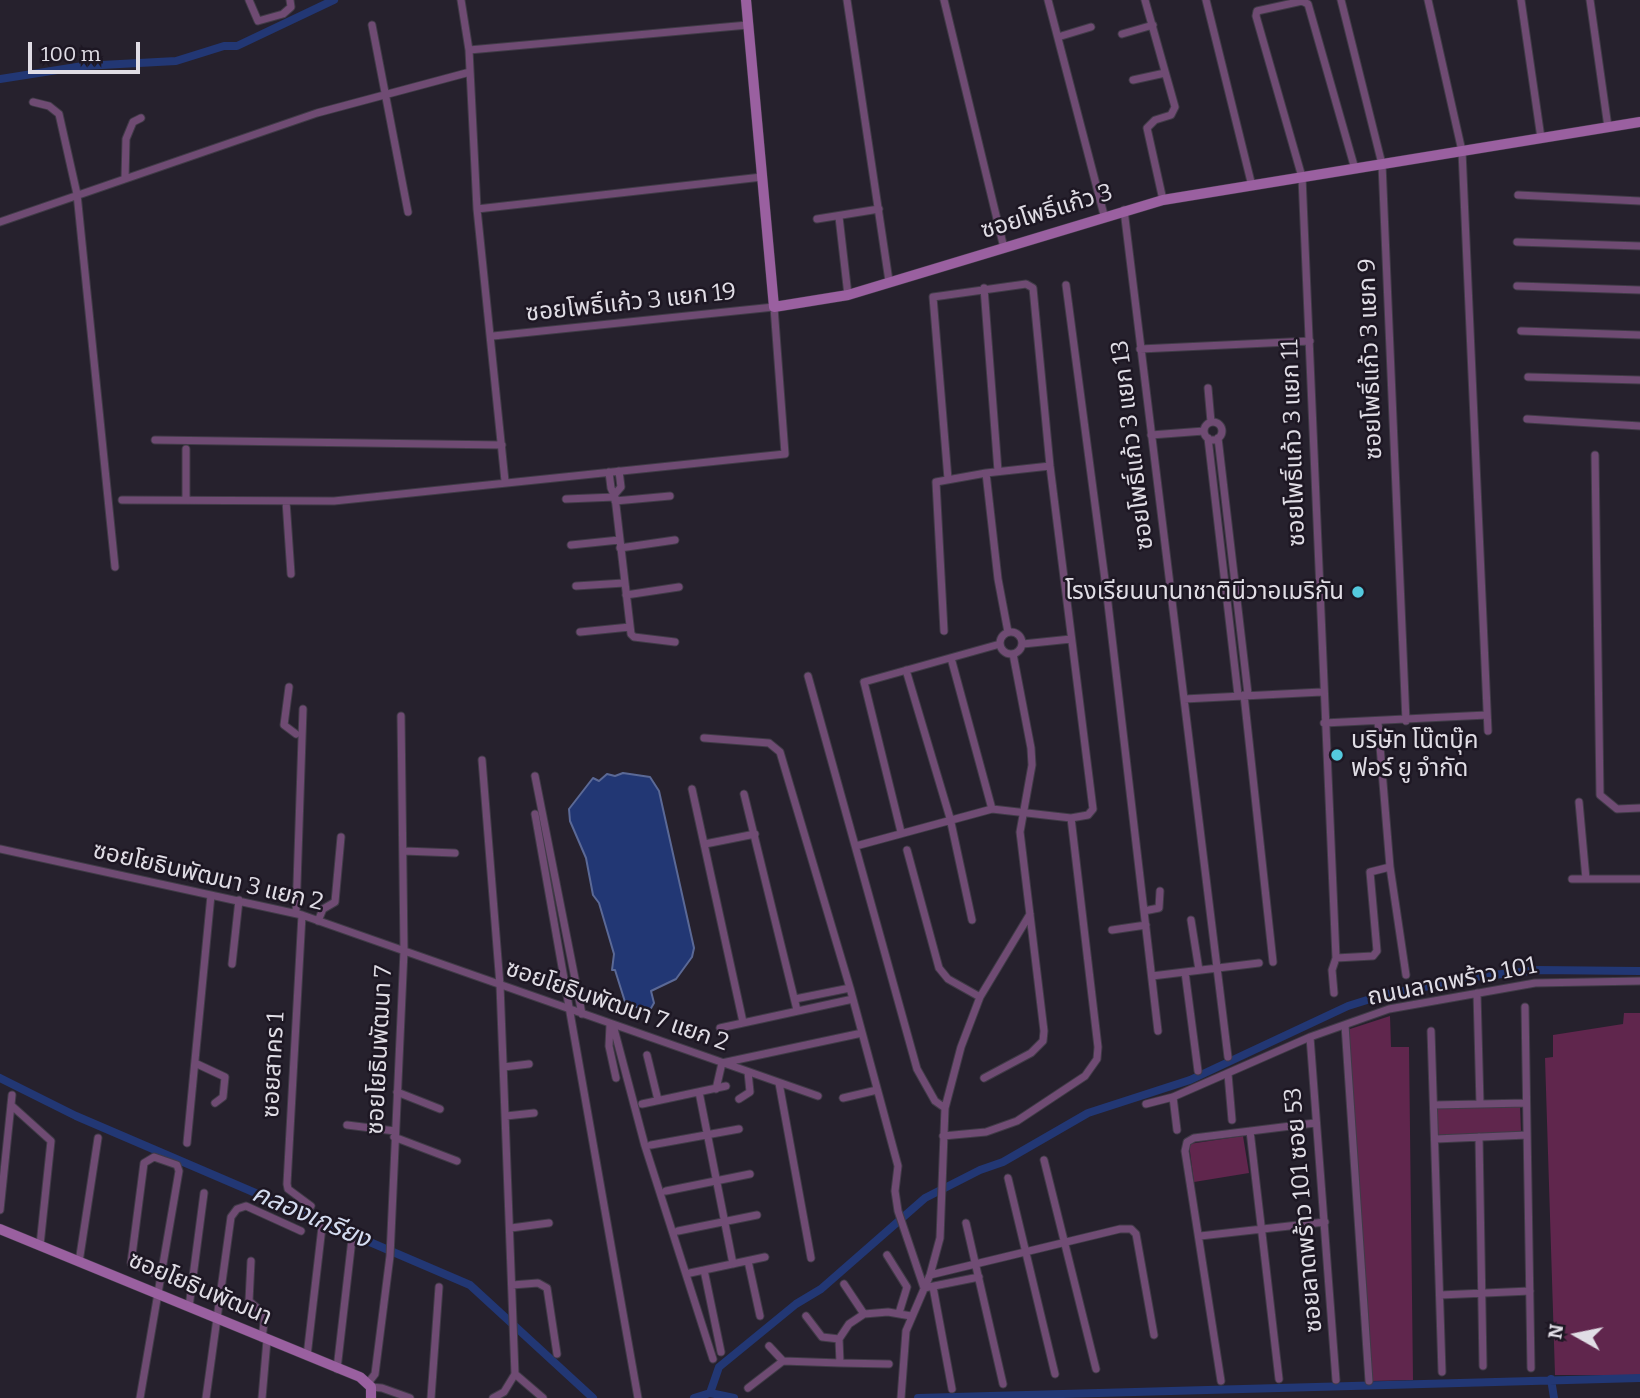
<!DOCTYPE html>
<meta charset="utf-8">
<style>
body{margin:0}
#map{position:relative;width:1640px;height:1398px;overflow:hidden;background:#26212d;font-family:Bitter,serif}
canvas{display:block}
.north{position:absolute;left:1542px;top:1300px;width:70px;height:70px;-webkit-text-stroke:5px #1d1723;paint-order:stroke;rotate:279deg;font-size:19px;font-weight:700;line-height:28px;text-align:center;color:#e0dde5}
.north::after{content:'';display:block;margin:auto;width:24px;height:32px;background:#e0dde5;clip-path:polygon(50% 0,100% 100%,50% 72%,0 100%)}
.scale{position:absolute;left:28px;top:42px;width:112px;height:32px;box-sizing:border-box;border:4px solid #e0dde5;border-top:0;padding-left:9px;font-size:21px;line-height:24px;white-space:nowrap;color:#e0dde5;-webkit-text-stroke:5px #1d1723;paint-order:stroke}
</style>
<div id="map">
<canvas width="1640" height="1398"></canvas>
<div class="north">N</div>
<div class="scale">100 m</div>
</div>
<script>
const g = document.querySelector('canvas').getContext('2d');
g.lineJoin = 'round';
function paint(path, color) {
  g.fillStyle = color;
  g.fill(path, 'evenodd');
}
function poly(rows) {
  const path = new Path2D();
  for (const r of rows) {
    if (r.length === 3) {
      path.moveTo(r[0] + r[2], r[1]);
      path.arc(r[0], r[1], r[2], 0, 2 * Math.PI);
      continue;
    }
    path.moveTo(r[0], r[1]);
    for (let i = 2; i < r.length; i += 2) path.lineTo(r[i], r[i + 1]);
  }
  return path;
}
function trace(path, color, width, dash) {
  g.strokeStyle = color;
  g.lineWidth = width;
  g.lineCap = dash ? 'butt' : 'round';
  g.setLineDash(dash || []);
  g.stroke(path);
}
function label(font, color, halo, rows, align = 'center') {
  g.font = font + ' Bitter,"Noto Sans Thai",serif';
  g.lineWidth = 5;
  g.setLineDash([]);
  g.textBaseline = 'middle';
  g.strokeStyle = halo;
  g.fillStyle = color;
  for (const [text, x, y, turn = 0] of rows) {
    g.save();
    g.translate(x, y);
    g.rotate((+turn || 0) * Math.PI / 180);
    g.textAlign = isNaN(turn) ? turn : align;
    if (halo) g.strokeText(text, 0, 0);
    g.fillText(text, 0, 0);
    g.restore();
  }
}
paint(poly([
 [1624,1013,1640,1013,1640,1375,1555,1375,1545,1058,1553,1057,1553,1035,1623,1024],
 [1390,1016,1391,1047,1409,1047,1413,1380,1371,1381,1347,1030],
 [1520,1105,1521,1132,1438,1135,1437,1108],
 [1243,1136,1249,1173,1194,1182,1189,1144]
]), '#60264d');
const water = poly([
 [623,773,650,777,659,791,694,948,692,957,676,979,651,991,654,1003,650,1010,626,1005,615,970,612,970,614,954,599,903,593,895,586,858,570,821,569,809,593,778,599,781,607,774,615,776,623,773]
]);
paint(water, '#223774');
trace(water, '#5b6996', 2);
trace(poly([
 [0,79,83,66,176,61,224,46,237,46,334,0],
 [0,1078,76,1116,470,1285,593,1398],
 [1551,1379,1554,1398],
 [710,1393,719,1367,796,1304,821,1289,925,1198,980,1170,1003,1162,1088,1113,1190,1080,1348,1006,1383,995,1475,977,1538,970,1640,971],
 [694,1398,710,1393,734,1398],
 [918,1398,1640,1378]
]), '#223774', 8);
const street = poly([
 [249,0,258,21,283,14,291,7,290,0],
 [461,0,469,50,477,209,505,481],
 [847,0,889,281],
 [944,0,1004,248],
 [1048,0,1104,215],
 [1145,0,1175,107,1171,115,1155,120,1147,128,1163,200],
 [1206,0,1252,186],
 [1341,0,1382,164,1406,721],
 [1428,0,1462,151,1488,731],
 [1521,0,1541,138],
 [1590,0,1608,127],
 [372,25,408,212],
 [1122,34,1153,25],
 [1058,37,1091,27],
 [469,50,748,25],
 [1133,80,1165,73],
 [33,102,49,106,59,114,77,194,115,567],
 [125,179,126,139,133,122,141,118],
 [1518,195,1640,201],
 [477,209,762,177],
 [1124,210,1228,1057],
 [839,217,848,295],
 [817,219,879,209],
 [0,222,317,113,470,72],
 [1517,242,1640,246],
 [1066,285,1107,595,1158,1031],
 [1517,286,1640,290],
 [984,288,998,471],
 [1521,331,1640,335],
 [1140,349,1310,341],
 [1528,377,1640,380],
 [1208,388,1211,422],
 [1527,419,1640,426],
 [1213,431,9],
 [1151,435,1204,431],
 [1208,438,1238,695],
 [1218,438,1248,694],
 [155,440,502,445],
 [1595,455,1600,795,1617,809,1640,808],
 [609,472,611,488,615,497,631,634,634,637,675,642],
 [986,473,998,579,1008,632],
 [615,494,621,487,619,471],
 [566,499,615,497],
 [122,500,334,501,785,454,774,307,493,336],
 [186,500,186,449],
 [286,501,291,574],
 [615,501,670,496],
 [571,545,619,540],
 [620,548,675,540],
 [576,586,624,583],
 [626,595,679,587],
 [944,631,936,482,986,473,1050,466],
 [1011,643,11],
 [580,632,630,627],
 [1023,644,1071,639],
 [951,658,992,809],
 [906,670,950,818,972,920],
 [808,676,917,1069,935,1101,945,1108],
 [289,687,284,725,296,734],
 [1244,695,1273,962],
 [1184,699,1322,692],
 [1324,723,1487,715],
 [704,738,769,743,780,752,850,988,898,1166,895,1191,898,1211,924,1288,979,1277],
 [482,760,500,985,515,1374,504,1392,493,1398],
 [535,776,582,1014],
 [692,789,743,1022],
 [744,794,797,1010],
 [1579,802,1586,879,1640,879],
 [535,814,638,1398],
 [901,832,864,682,1000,644],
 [705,844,755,834],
 [856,846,992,809,1071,818,1088,815,1093,809,1050,466,1033,288,1026,284,933,297,948,479],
 [0,849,302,915,818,1096],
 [907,850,939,968,948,979,980,997],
 [404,851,455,853],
 [1390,867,1406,975],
 [1572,879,1586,879],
 [1144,911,1159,908,1160,891],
 [296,913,303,709],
 [302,915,287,1184,288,1189,311,1206],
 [1191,920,1199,970],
 [318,921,323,909,335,902,341,837],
 [1112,930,1146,925],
 [1336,958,1373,956,1377,951,1370,872,1390,867,1378,722],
 [232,964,239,900],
 [1185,972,1198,1071],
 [1152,976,1259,963],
 [1334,993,1332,970,1336,958,1302,177,1256,16,1257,11,1302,1,1308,4,1355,169],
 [1477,993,1480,1104],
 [795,999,850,988],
 [1525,1007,1531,1368],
 [610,1025,609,1046,616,1078],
 [613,1025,645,1146,713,1359],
 [1345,1025,1369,1381],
 [720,1028,853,999],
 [1431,1031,1442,1372],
 [1310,1037,1336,1380],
 [647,1055,658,1100],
 [195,1063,225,1077,223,1097,215,1103],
 [504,1067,529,1064],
 [1228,1074,1232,1120],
 [984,1078,1031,1053,1043,1041,1044,1031,1020,832,1032,765,1031,748,1013,654],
 [779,1083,811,1258],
 [716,1089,722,1063,862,1033],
 [397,1092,440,1109],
 [699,1092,733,1264],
 [1173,1097,1177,1130],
 [843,1098,877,1090],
 [739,1099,750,1092,748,1072],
 [642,1104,726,1086],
 [1146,1104,1173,1097,1310,1037,1389,1009,1535,983,1640,981],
 [11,1105,51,1141,40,1245],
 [1434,1105,1526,1103],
 [506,1116,534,1113],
 [347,1125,395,1131],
 [1250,1131,1279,1379],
 [943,1136,986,1132,1017,1121,1085,1076,1097,1059,1098,1047,1071,818],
 [394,1137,457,1161],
 [1479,1137,1483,1366],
 [1436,1139,1527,1135],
 [187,1143,211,895],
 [651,1145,739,1129],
 [1044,1160,1096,1369],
 [1008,1178,1055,1374],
 [666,1191,750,1174],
 [0,1210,12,1095],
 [966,1223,1003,1384],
 [511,1228,549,1223],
 [678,1231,757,1215],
 [1200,1236,1325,1222],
 [887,1255,907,1287,899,1313],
 [251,1261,249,1301,265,1315,262,1338],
 [748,1261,760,1316],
 [79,1262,98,1138],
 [704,1270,721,1352],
 [690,1273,765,1257],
 [930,1275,1120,1229,1131,1229,1136,1234,1154,1335],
 [844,1284,864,1314],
 [512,1285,538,1283,547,1288,557,1354],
 [933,1287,952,1389],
 [1440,1295,1530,1291],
 [189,1307,204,1193],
 [806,1316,822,1337,839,1339,849,1324,864,1314,888,1312,911,1316],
 [769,1346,783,1361,840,1363,839,1339],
 [307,1356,322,1227],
 [840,1363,889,1364],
 [337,1369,352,1239],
 [515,1374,543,1398],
 [1221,1381,1185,1151,1187,1142,1194,1138,1315,1123],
 [368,1383,375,1374,390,1256,404,951,401,716],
 [371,1387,382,1388,410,1398],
 [748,1388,783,1361],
 [140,1398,179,1171,177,1165,154,1157,144,1163,131,1263,160,1276],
 [206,1398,231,1217,237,1209,246,1206,301,1231],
 [262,1398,267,1340],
 [431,1398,439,1287],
 [901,1398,906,1331,930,1275,940,1238,945,1108,961,1047,980,997,1030,914]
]);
const secondary = poly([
 [746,0,774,307,848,295,1163,200,1640,122],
 [0,1229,360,1377,371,1387,371,1398]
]);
trace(street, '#403b47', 9);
trace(secondary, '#403b47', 11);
trace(street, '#6f4b73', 7);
trace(secondary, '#9a60a0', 10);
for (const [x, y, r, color] of [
 [1358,592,7,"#54cade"],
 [1337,755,7,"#54cade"]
]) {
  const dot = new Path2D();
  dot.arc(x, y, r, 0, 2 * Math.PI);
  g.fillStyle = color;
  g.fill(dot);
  trace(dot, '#1d1723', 2.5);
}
label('24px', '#e0dde5', '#1d1723', [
 ["ซอยโพธิ์แก้ว 3",1047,212,-17],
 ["ซอยโพธิ์แก้ว 3 แยก 19",631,303,-6],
 ["ซอยโพธิ์แก้ว 3 แยก 9",1371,359,-92],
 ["ซอยโพธิ์แก้ว 3 แยก 11",1294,443,-92],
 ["ซอยโพธิ์แก้ว 3 แยก 13",1133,445,-97],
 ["ซอยโยธินพัฒนา 3 แยก 2",208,877,13],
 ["ถนนลาดพร้าว 101",1452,982,-11],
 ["ซอยโยธินพัฒนา 7 แยก 2",617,1006,19],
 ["ซอยโยธินพัฒนา 7",380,1050,-87],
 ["ซอยสาคร 1",274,1065,-87],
 ["ซอยลาดพร้าว 101 ซอย 53",1304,1210,-95],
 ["ซอยโยธินพัฒนา",200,1289,23]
]);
label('24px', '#e0dde5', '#1d1723', [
 ["โรงเรียนนานาชาตินีวาอเมริกัน",1344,592],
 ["บริษัท โน๊ตบุ๊ค",1351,741,"left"],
 ["ฟอร์ ยู จำกัด",1351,769,"left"]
], 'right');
label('italic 26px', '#d4dcf0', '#1d1723', [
 ["คลองเกรียง",311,1217,23]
]);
</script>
